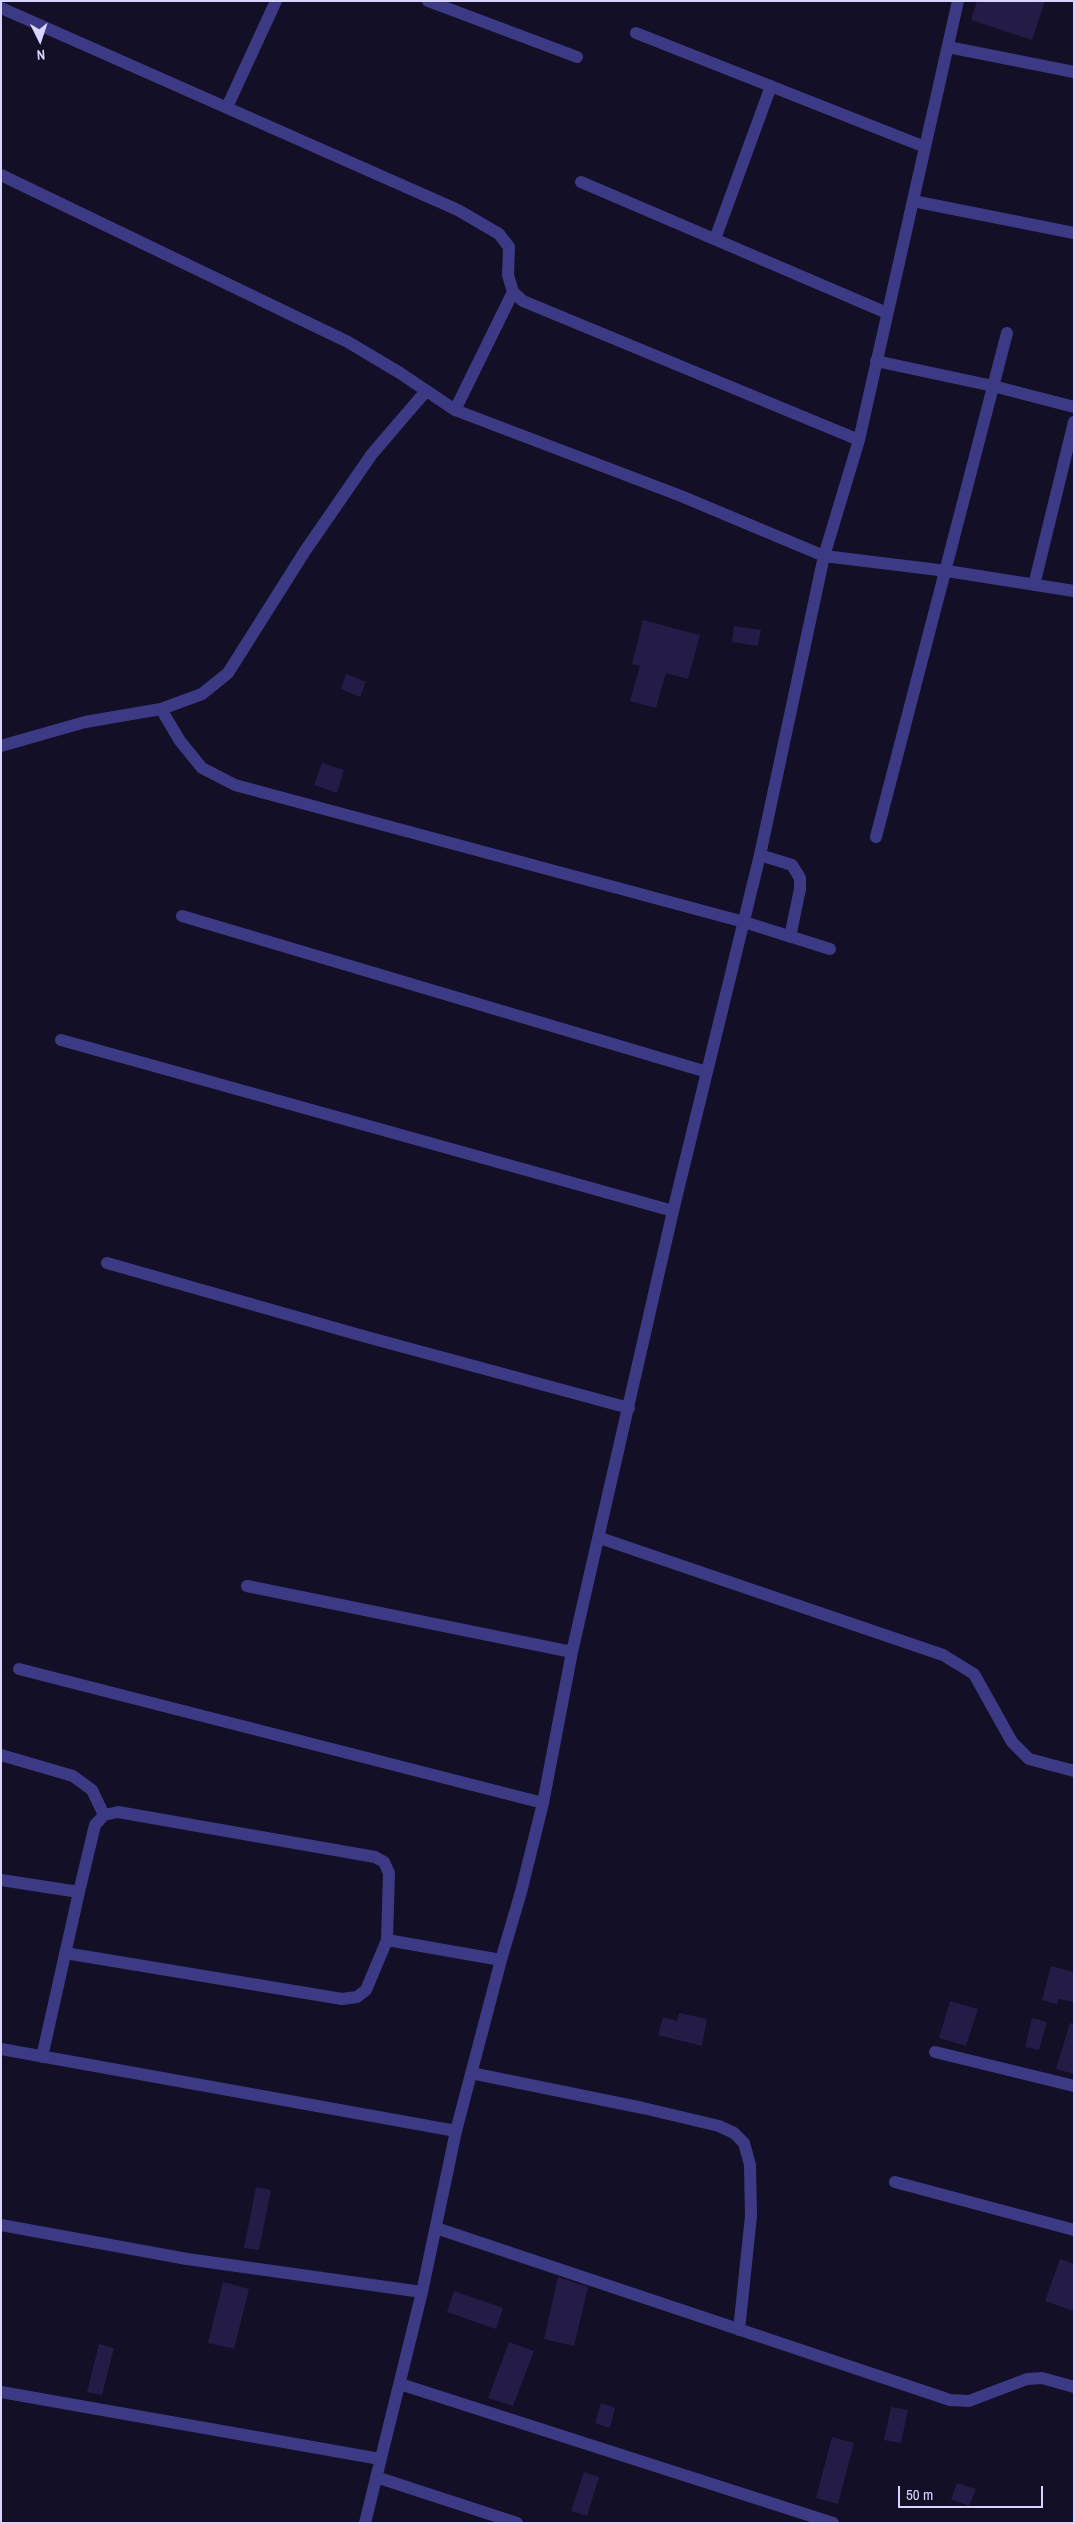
<!DOCTYPE html>
<style>
body{margin:0}
#map{position:relative;width:1075px;height:2524px;overflow:hidden;background:#130f26;font-family:"Archivo Narrow",sans-serif}
canvas{display:block}
.frame{position:absolute;inset:0;border:2px solid #d9d4ff;pointer-events:none}
.north{position:absolute;left:15px;top:15px;width:50px;height:50px;-webkit-text-stroke:4px #130f26;paint-order:stroke;rotate:176deg;font-size:14px;font-weight:700;line-height:20px;text-align:center;color:#d9d4ff}
.north::after{content:'';display:block;margin:auto;width:18px;height:22px;background:#d9d4ff;clip-path:polygon(50% 0,100% 100%,50% 72%,0 100%)}
.scale{position:absolute;left:898px;top:2486px;width:145px;height:22px;box-sizing:border-box;border:2px solid #d9d4ff;border-top:0;padding-left:6px;font-size:15px;line-height:18px;white-space:nowrap;color:#d9d4ff;-webkit-text-stroke:4px #130f26;paint-order:stroke}
</style>
<div id="map">
<canvas width="1075" height="2524"></canvas>
<div class="frame"></div>
<div class="north">N</div>
<div class="scale">50 m</div>
</div>
<script>
const g = document.querySelector('canvas').getContext('2d');
g.lineJoin = 'round';
function paint(path, color) {
  g.fillStyle = color;
  g.fill(path, 'evenodd');
}
function poly(rows) {
  const path = new Path2D();
  for (const r of rows) {
    path.moveTo(r[0], r[1]);
    for (let i = 2; i < r.length; i += 2) path.lineTo(r[i], r[i + 1]);
  }
  return path;
}
function trace(path, color, width, dash) {
  g.strokeStyle = color;
  g.lineWidth = width;
  g.lineCap = dash ? 'butt' : 'round';
  g.setLineDash(dash || []);
  g.stroke(path);
}
paint(poly([
 [977,1,1045,1,1032,40,971,20],
 [643,620,700,635,688,679,666,673,656,708,630,701,640,666,632,664],
 [734,626,761,630,758,646,732,642],
 [346,674,366,682,360,697,341,689],
 [322,763,344,770,337,793,314,785],
 [1051,1966,1074,1972,1074,2002,1059,1999,1057,2004,1042,2000],
 [950,2001,978,2009,966,2046,939,2038],
 [679,2013,707,2019,702,2046,658,2035,663,2017,677,2021],
 [1032,2018,1047,2022,1039,2050,1025,2047],
 [1070,2023,1074,2024,1074,2074,1056,2069],
 [256,2187,271,2190,259,2250,244,2248],
 [1060,2259,1074,2264,1074,2311,1045,2301],
 [558,2277,588,2287,574,2346,544,2339],
 [223,2282,249,2289,234,2349,208,2343],
 [454,2291,503,2308,496,2329,447,2312],
 [509,2342,534,2351,513,2406,488,2398],
 [99,2344,114,2348,102,2395,87,2392],
 [601,2403,615,2408,610,2428,595,2423],
 [891,2407,908,2410,901,2443,884,2440],
 [832,2437,854,2443,838,2504,816,2498],
 [584,2472,599,2477,587,2516,571,2511],
 [957,2483,976,2489,969,2506,951,2499]
]), '#241b47');
trace(poly([
 [428,1,577,57],
 [1,8,458,210,499,234,509,247,508,275,513,292,523,301,859,440],
 [636,33,925,147],
 [948,47,1074,72],
 [227,107,276,1],
 [1,175,348,342,400,373,455,410,681,496,824,556,947,571,1074,591],
 [581,182,887,313],
 [913,201,1074,233],
 [715,239,771,86],
 [876,361,993,386,1074,407],
 [455,410,513,292],
 [1034,585,1074,422],
 [161,709,180,741,202,768,235,785,744,922,830,949],
 [1,746,85,722,161,709,202,694,228,673,305,551,372,454,426,391],
 [876,837,1007,333],
 [760,855,792,865,800,878,800,889,790,937],
 [182,916,707,1072],
 [61,1040,673,1211],
 [107,1263,363,1336,629,1408],
 [600,1538,943,1655,974,1674,1012,1742,1029,1759,1074,1771],
 [247,1586,572,1652],
 [19,1669,543,1803],
 [1,1755,73,1776,92,1790,104,1815],
 [1,1880,79,1892],
 [387,1940,501,1960],
 [1,2049,456,2131],
 [935,2052,1074,2086],
 [42,2057,79,1892,95,1825,104,1815,118,1812,375,1857,384,1862,389,1873,387,1940,366,1990,357,1997,342,1999,65,1953],
 [471,2073,643,2108,719,2126,734,2133,744,2143,750,2165,751,2216,739,2330],
 [895,2182,1074,2230],
 [1,2225,187,2259,422,2292],
 [436,2228,950,2400,969,2401,1027,2379,1042,2378,1074,2387],
 [400,2384,833,2523],
 [1,2392,380,2459],
 [376,2477,517,2523],
 [365,2523,422,2292,456,2131,501,1960,521,1892,543,1803,572,1652,673,1211,760,855,824,556,859,440,958,1]
]), '#3d3a85', 12);
</script>
